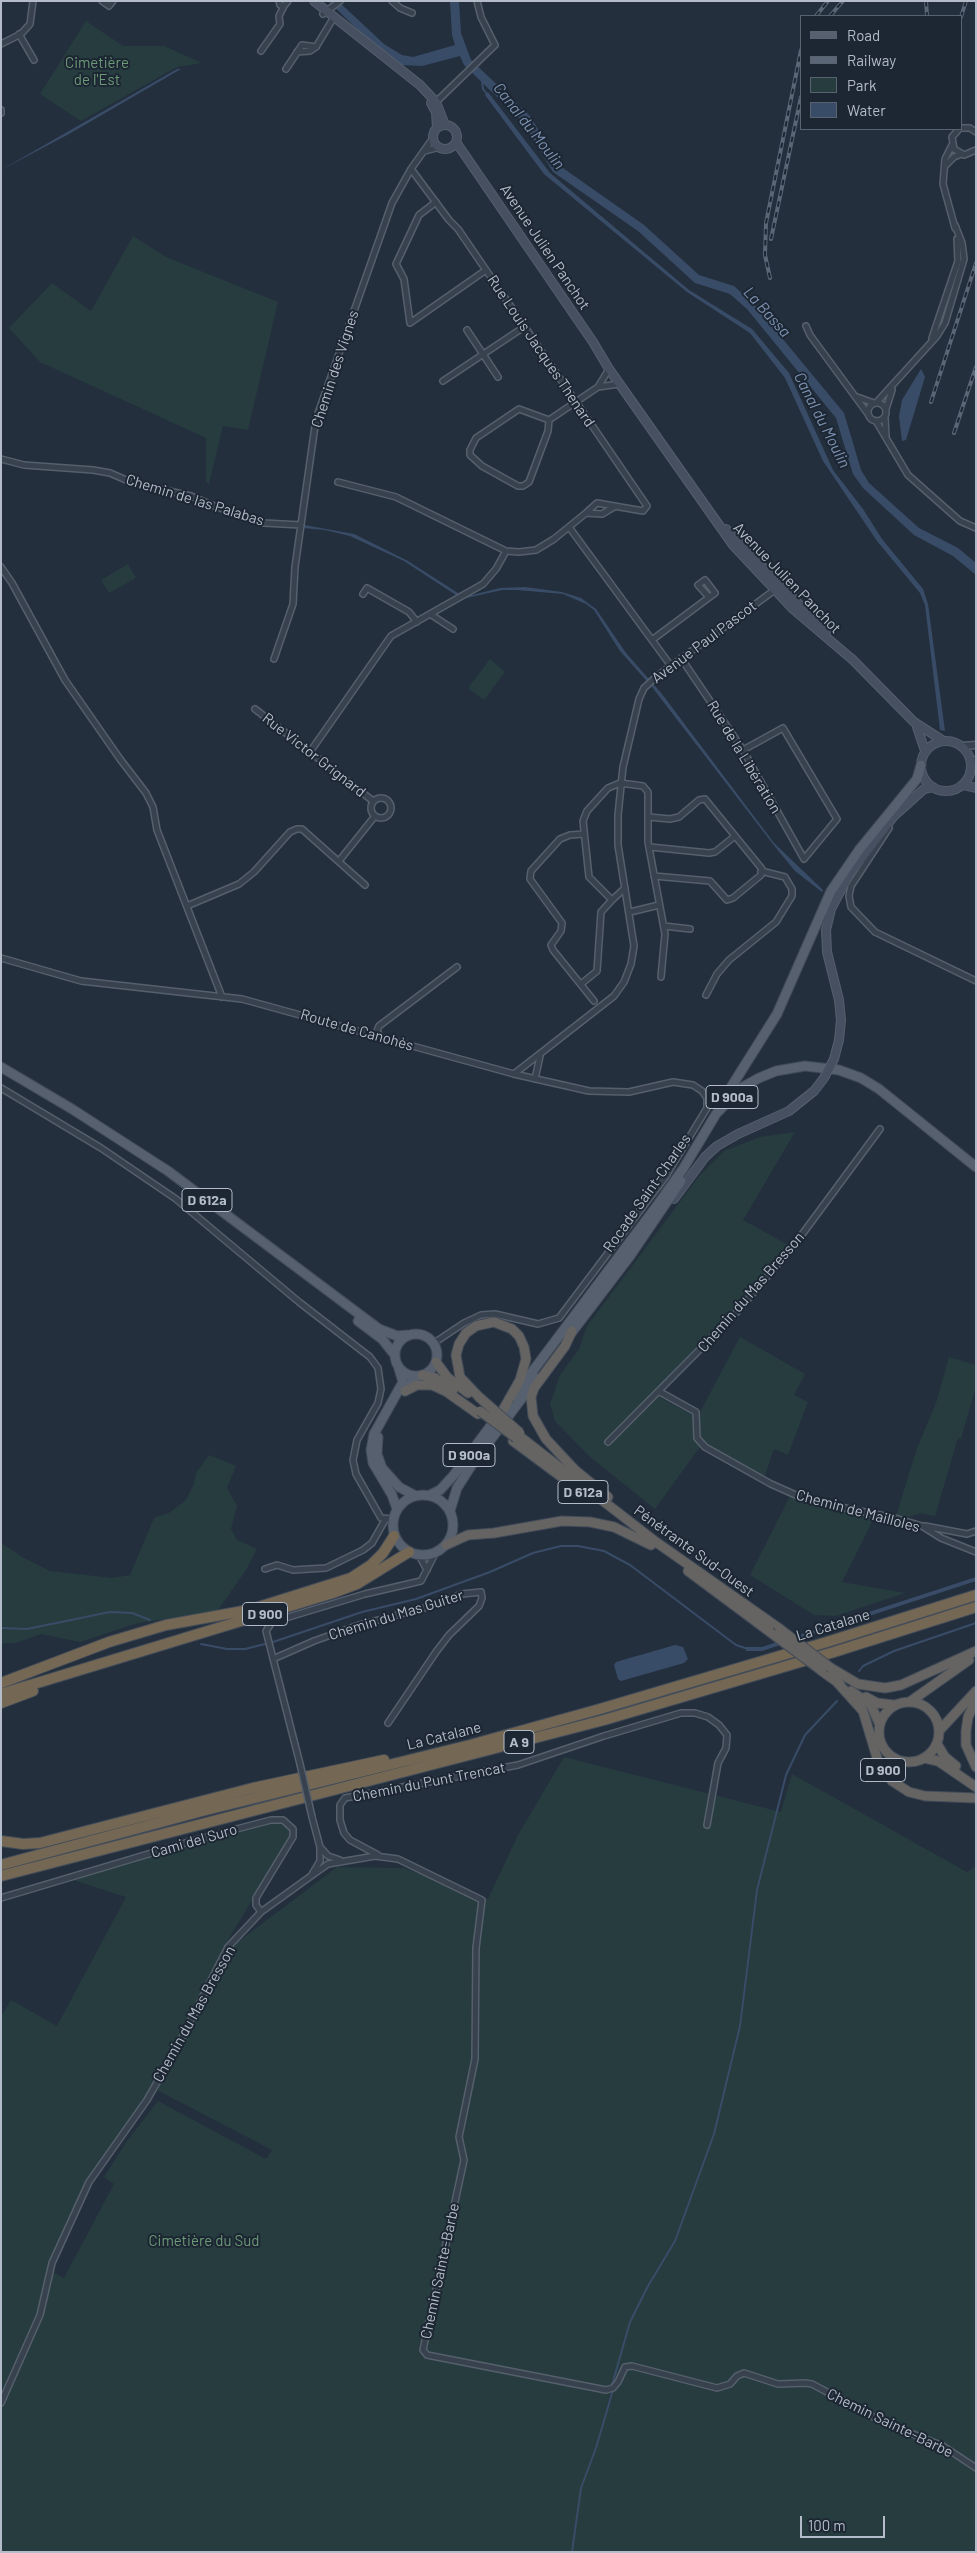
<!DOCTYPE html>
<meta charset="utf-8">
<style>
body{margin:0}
#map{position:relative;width:977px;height:2553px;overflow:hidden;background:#242f3e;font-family:Barlow,sans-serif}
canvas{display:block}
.frame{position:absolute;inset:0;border:2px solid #b4bcc9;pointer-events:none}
.legend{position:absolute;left:800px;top:15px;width:162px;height:115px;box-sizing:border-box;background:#1d2633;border:1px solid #59626f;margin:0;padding:6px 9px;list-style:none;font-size:15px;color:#b4bcc9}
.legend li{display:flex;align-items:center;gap:10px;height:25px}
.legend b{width:25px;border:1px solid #59626f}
.scale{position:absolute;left:800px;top:2516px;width:85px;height:22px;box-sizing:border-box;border:2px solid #b4bcc9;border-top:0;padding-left:6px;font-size:15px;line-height:18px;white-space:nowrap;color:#b4bcc9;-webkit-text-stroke:4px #1d2633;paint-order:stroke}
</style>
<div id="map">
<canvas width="977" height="2553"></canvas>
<div class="frame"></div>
<ul class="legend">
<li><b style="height:6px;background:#56606e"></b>Road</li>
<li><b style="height:6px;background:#5a6575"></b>Railway</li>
<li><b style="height:14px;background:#263c3f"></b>Park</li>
<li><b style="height:14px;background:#394c67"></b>Water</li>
</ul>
<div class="scale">100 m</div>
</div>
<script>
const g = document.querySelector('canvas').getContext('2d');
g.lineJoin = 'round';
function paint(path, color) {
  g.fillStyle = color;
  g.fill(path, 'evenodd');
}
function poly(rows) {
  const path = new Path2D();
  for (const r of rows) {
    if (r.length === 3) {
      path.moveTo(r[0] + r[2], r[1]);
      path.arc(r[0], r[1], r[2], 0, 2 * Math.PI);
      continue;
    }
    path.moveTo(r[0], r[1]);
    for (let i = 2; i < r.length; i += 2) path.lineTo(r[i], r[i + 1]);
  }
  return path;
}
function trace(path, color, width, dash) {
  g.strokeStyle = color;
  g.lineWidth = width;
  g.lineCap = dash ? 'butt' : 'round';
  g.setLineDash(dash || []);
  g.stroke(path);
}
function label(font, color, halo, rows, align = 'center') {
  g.font = font + ' Barlow,sans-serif';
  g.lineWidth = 4;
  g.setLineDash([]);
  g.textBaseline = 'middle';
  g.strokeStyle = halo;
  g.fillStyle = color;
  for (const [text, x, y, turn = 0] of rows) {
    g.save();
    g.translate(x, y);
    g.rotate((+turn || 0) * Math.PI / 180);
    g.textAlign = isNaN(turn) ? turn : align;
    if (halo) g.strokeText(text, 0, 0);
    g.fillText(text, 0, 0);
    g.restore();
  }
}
paint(poly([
 [86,21,123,46,164,46,202,63,177,67,81,121,40,94],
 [133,236,166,257,278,302,248,430,223,426,209,484,206,482,206,438,40,362,9,328,52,283,91,311],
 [128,564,136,578,109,593,101,580],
 [490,659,505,672,484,700,468,688],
 [795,1132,743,1220,790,1246,735,1310,658,1390,659,1397,694,1416,693,1428,700,1447,655,1509,590,1457,555,1421,550,1404,560,1375,579,1349,587,1326,700,1175,724,1151,760,1137],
 [740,1337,805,1374,794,1395,808,1402,788,1455,774,1449,764,1478,706,1445,700,1437,700,1412],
 [949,1357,976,1365,976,1386,961,1439,958,1438,935,1516,920,1513,910,1517,896,1516,917,1448,936,1403],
 [209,1455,236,1466,227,1488,237,1506,231,1529,237,1540,257,1549,246,1570,218,1610,134,1624,80,1642,41,1634,16,1643,1,1643,1,1543,24,1558,50,1571,112,1578,130,1575,154,1518,169,1513,186,1500,194,1484,196,1473],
 [790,1496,874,1518,842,1582,905,1593,836,1616,814,1615,750,1575],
 [564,1757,781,1812,792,1774,967,1872,976,1866,976,2552,1,2552,1,2409,42,2316,53,2272,64,2278,114,2184,104,2177,127,2141,158,2101,266,2159,272,2150,157,2090,230,1948,337,1867,404,1868,488,1899,518,1835],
 [271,1822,287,1825,291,1836,225,1945,174,2048,145,2099,87,2180,50,2262,37,2314,1,2397,1,2016,11,2000,57,2026,126,1897,73,1880,202,1840]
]), '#263c3f');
paint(poly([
 [328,1,338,1,384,44,402,55,413,57,455,45,452,35,450,1,459,1,461,33,471,60,530,116,560,166,644,225,699,275,734,286,753,303,844,413,861,470,869,483,919,528,958,548,976,563,976,575,953,556,914,535,863,488,853,474,836,418,747,309,730,294,695,283,638,231,553,172,523,122,464,65,460,56,422,66,401,65,358,30],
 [177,69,181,69,69,134,1,170],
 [488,92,550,173,689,290,752,329,789,373,833,470,863,509,882,539,923,589,928,604,945,731,940,730,925,605,920,593,877,541,823,461,785,378,750,333,687,292,544,174,485,95],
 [921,369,925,377,906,440,902,441,899,416,902,400],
 [304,525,354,534,408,561,464,597,500,588,525,587,562,592,581,598,596,609,626,653,662,694,774,843,823,890,822,892,795,871,776,848,652,687,620,651,594,610,586,604,563,594,517,590,502,590,462,599,404,561,350,536,325,530,303,528,300,545],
 [976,1577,976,1581,762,1651,746,1651,746,1647,762,1647],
 [675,1645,683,1647,688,1659,684,1663,621,1681,618,1679,614,1665,616,1662]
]), '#394c67');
trace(poly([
 [482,80,483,89,487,94],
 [1,1628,27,1629,110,1612,132,1613,150,1620],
 [273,1642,362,1612,416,1599,490,1572,533,1553,561,1546,578,1546,604,1551,630,1565,736,1645,748,1649],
 [201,1644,227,1649,245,1649,265,1644],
 [859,1671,863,1666,894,1651,976,1623],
 [612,2385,630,2322,648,2286,675,2241,714,2134,740,2026,757,1890,786,1775,805,1735,837,1701],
 [572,2552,581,2488,596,2448,613,2390]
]), '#394c67', 2);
const minor = poly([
 [102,1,109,6,113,1],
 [279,1,280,5,284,6,288,1],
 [392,1,400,8,412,13],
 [323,14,340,1],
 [19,34,34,60],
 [1,44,21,34,30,24,33,1],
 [261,51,280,24,279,16,284,6],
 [297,52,310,51,316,47],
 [286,69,302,45,316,47,334,17],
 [435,103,495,45,481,17,477,1],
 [1,110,1,113],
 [961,128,970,128,976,132],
 [959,129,952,137,954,149,964,155,976,150],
 [952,145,945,159,943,184,955,228],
 [425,151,440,147],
 [945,166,954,157,961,154],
 [411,169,449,220,458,229,647,506,643,511,597,503,586,513,602,514,614,507],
 [436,202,419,215,396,264,404,279,410,323,486,270],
 [806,326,810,335,868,414],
 [467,330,498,377],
 [932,338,958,261,957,239],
 [443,381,524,327],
 [598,387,609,369],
 [857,397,874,403],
 [877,402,937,336,945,323,964,259,962,243,955,225],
 [877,412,9],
 [886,409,892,390],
 [885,417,886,436],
 [549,420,519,409,476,438,470,450,470,455,482,466,518,486,523,486,529,482,548,431,549,420,598,387,619,384],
 [876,421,908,475,960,521,976,528],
 [1,459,24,465,93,470,110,473,133,483,191,496,214,506,264,523,301,525],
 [338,482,396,497,506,551,519,552,536,550,554,539,586,513],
 [569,527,671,666],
 [1,567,12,583,65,680,120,759,146,793,153,807,157,830,222,997],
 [363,594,367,588,409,612,417,622],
 [430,614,453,629],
 [652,640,715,593,705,580,698,585,709,597],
 [681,658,743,750,804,859,837,819,783,728,743,750],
 [274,659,293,604,295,567,316,419,392,203,411,169,433,138],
 [255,709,373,801],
 [310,752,391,636,483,584,496,569,506,551],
 [381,808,10],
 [649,817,670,819,679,817,699,800,705,799,762,869,761,871],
 [889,828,851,886,849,896,851,907,875,932,976,981],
 [584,834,570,835,560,839,531,871,530,879,562,923,561,931,551,945,553,950,594,1001],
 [650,847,709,853,715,852,735,836],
 [339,861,375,816],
 [654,876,710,881,727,900,733,898,761,875,761,871],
 [625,888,612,900,589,877,583,821,587,811,597,800,608,788,620,783,643,786,648,792,648,842,665,934,661,977],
 [187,906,239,884,254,872,290,832,297,829,302,829,365,885],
 [630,912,659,905],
 [664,926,690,929],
 [1,958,81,981,242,999,514,1074,589,1091,629,1092,673,1082,693,1085,702,1091,707,1098,707,1108,666,1176,559,1318,538,1324,495,1314,481,1315,464,1323,434,1343],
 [581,984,597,971,601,912,612,900],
 [706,995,717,974,729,960,776,922,792,896,792,889,785,877,761,871],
 [380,1036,377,1031,379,1026,457,967],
 [514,1074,614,996,624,982,631,964,634,946,618,845,618,815,623,767,639,699,644,688,656,677,776,589],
 [535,1079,540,1056],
 [1,1088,101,1148,176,1199,299,1302,370,1357,378,1368,381,1389,378,1403,357,1440,353,1460,356,1474,381,1518,393,1519],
 [660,1392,696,1412,697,1438,705,1447,771,1484,798,1496,830,1505,895,1518,922,1526,941,1538,976,1552],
 [608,1442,738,1311,795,1244,880,1129],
 [925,1526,967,1534,976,1531],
 [419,1555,427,1570],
 [265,1569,277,1565,293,1570,326,1568,363,1550,372,1543,385,1520],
 [273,1659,314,1641,359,1625,424,1608,462,1594,481,1592,482,1598,479,1606,449,1635,436,1652,388,1723],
 [300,1764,266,1631,272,1622,365,1594,421,1581,436,1552],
 [320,1847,328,1856,340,1860],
 [378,1855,350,1840,344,1833,340,1820,340,1805,345,1798,518,1765,604,1736,681,1713,695,1713,708,1717,719,1725,727,1735,726,1748,718,1763,707,1825],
 [311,1876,328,1864,375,1856,398,1859,482,1900,476,1948,475,2059,459,2137,464,2160,423,2350,427,2355,606,2390,613,2388,618,2382,625,2367,632,2366,717,2388,730,2384,737,2376,744,2373,778,2384,805,2383,812,2384,885,2423,943,2446,976,2468],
 [1,1898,202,1838,271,1820,283,1820,293,1829,293,1837,256,1898,256,1905,261,1912],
 [1,2403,40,2315,52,2263,89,2182,147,2100,176,2049,228,1947,261,1912,311,1876,320,1861,320,1847,312,1817]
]);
const tertiary = poly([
 [962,746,976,745],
 [972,765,976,760]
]);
const secondary = poly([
 [314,1,420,85,436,102,445,125],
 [431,103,436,112,437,128],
 [445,137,12],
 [456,142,593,342,609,369,733,545,793,609,853,660],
 [726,529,826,632],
 [851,658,914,722,942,740],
 [917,727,925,751],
 [946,766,25],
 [963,785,976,788],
 [834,1059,839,1040,841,1020,839,1000,827,952,826,930,831,909,850,873,894,816,924,789,933,787],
 [674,1199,705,1157,717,1146,738,1134,789,1111,814,1091,824,1078]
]);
const primary = poly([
 [1,1067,72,1109,168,1171,379,1329,397,1336,407,1335],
 [723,1100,777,1014,831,891,859,850,917,779,921,765],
 [358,1321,382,1339,394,1354],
 [416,1355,21],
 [569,1336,630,1256,681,1181],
 [405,1391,416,1376],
 [514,1396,656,1207,683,1169,716,1114,741,1088,759,1078,776,1071,805,1066,839,1070,861,1078,879,1089,976,1167],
 [378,1437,377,1454,382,1468,399,1487,414,1495],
 [423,1525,30],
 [430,1495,440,1490,453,1476,498,1416],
 [397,1509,392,1495,373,1463,371,1450,374,1434,403,1382,399,1369],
 [450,1511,457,1488,471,1466,537,1378]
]);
const trunk = poly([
 [572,1331,565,1346,534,1388,531,1397,533,1416,546,1439,575,1470,608,1497],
 [436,1362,447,1377,468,1393],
 [422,1375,435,1378,453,1390],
 [405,1391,417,1385,432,1385,447,1392,478,1414],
 [479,1397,460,1377,456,1355,459,1344,466,1333,476,1326,494,1322,512,1329,519,1336,524,1347,526,1359,520,1380,503,1410],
 [518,1435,656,1542,780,1629],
 [513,1441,571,1484],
 [446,1545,468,1535,494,1533,562,1521,590,1522,614,1527,651,1545],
 [688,1571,770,1632],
 [831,1668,858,1684,885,1688,901,1685,976,1651],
 [822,1671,840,1684],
 [836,1681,863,1711,878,1761,892,1781,909,1792,925,1796,976,1798],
 [851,1691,871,1705,879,1723],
 [866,1697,877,1703,894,1705],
 [976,1700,968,1717,966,1731,966,1745,976,1767],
 [911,1701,969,1660],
 [909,1732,30],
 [939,1731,976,1691],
 [937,1744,945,1757,956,1766],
 [924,1758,938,1761,976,1787]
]);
const motorway = poly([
 [1,1683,109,1642,166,1625,249,1610,351,1578,371,1565,383,1553,394,1536],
 [1,1694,333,1593,357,1584,409,1552],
 [1,1703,33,1691],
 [1,1841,23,1844,40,1843,253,1788,384,1760],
 [1,1865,206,1810,470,1745,600,1709,827,1642,976,1595],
 [1,1876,604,1720,834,1652,976,1607]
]);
trace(minor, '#565f6c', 8);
trace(tertiary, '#565f6c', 9);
trace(secondary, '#565f6c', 10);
trace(primary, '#414a57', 11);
trace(trunk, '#434c59', 11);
trace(motorway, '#434c59', 12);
trace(minor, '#38414e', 5);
trace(tertiary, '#38414e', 6);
trace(secondary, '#465061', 8);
trace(primary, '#56606e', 9);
trace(trunk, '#656462', 9);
trace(motorway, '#746855', 10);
const rail = poly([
 [926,1,927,16],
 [816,16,828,1],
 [830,16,843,1],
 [961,17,966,1],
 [771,239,801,97],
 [770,278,765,255,766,223,801,50],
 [931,402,976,263],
 [954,433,976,367]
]);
trace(rail, '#5a6575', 4);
trace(rail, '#1d2633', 2, [5.5]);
const minorBridge = poly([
 [300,1764,312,1817]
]);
const secondaryBridge = poly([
 [824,1078,834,1059]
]);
const trunkBridge = poly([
 [479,1397,520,1433],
 [480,1411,516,1438],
 [780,1629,831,1668],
 [770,1632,822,1671]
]);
trace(minorBridge, '#565f6c', 8, []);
trace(secondaryBridge, '#565f6c', 10, []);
trace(trunkBridge, '#434c59', 11, []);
trace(minorBridge, '#38414e', 5);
trace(secondaryBridge, '#465061', 8);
trace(trunkBridge, '#656462', 9);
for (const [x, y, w] of [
 [732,1097,52],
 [207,1200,50],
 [469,1455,52],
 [583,1492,50],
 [265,1614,45],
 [519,1742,30],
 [883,1770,45]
]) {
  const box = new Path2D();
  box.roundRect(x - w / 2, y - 11.5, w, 23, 4);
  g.fillStyle = '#1d2633';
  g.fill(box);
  trace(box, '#b4bcc9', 1);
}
label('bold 14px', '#b4bcc9', null, [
 ["D 900a",732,1097],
 ["D 612a",207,1200],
 ["D 900a",469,1455],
 ["D 612a",583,1492],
 ["D 900",265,1614],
 ["A 9",519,1742],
 ["D 900",883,1770]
]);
label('15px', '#6b9a76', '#1d2633', [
 ["Cimetière",97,63],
 ["de l'Est",97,80],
 ["Cimetière du Sud",204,2241]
]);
label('15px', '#b4bcc9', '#1d2633', [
 ["Avenue Julien Panchot",545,247,56],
 ["Rue Louis Jacques Thenard",541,351,56],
 ["Chemin des Vignes",335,369,-72],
 ["Chemin de las Palabas",195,500,17],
 ["Avenue Julien Panchot",787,578,46],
 ["Avenue Paul Pascot",704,642,-37],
 ["Rue Victor Grignard",314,755,38],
 ["Rue de la Libération",744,757,59],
 ["Route de Canohès",357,1030,16],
 ["Rocade Saint-Charles",647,1193,-55],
 ["Chemin du Mas Bresson",751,1292,-49],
 ["Chemin de Mailloles",858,1511,15],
 ["Pénétrante Sud-Ouest",694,1551,36],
 ["Chemin du Mas Guiter",396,1615,-17],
 ["La Catalane",833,1625,-17],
 ["La Catalane",444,1736,-14],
 ["Chemin du Punt Trencat",429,1782,-11],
 ["Cami del Suro",194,1841,-16],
 ["Chemin du Mas Bresson",194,2014,-61],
 ["Chemin Sainte-Barbe",440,2271,-78],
 ["Chemin Sainte-Barbe",890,2423,26]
]);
label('italic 16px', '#7c92b1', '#1d2633', [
 ["Canal du Moulin",529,126,52],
 ["La Bassa",767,312,48],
 ["Canal du Moulin",822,420,63]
]);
</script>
